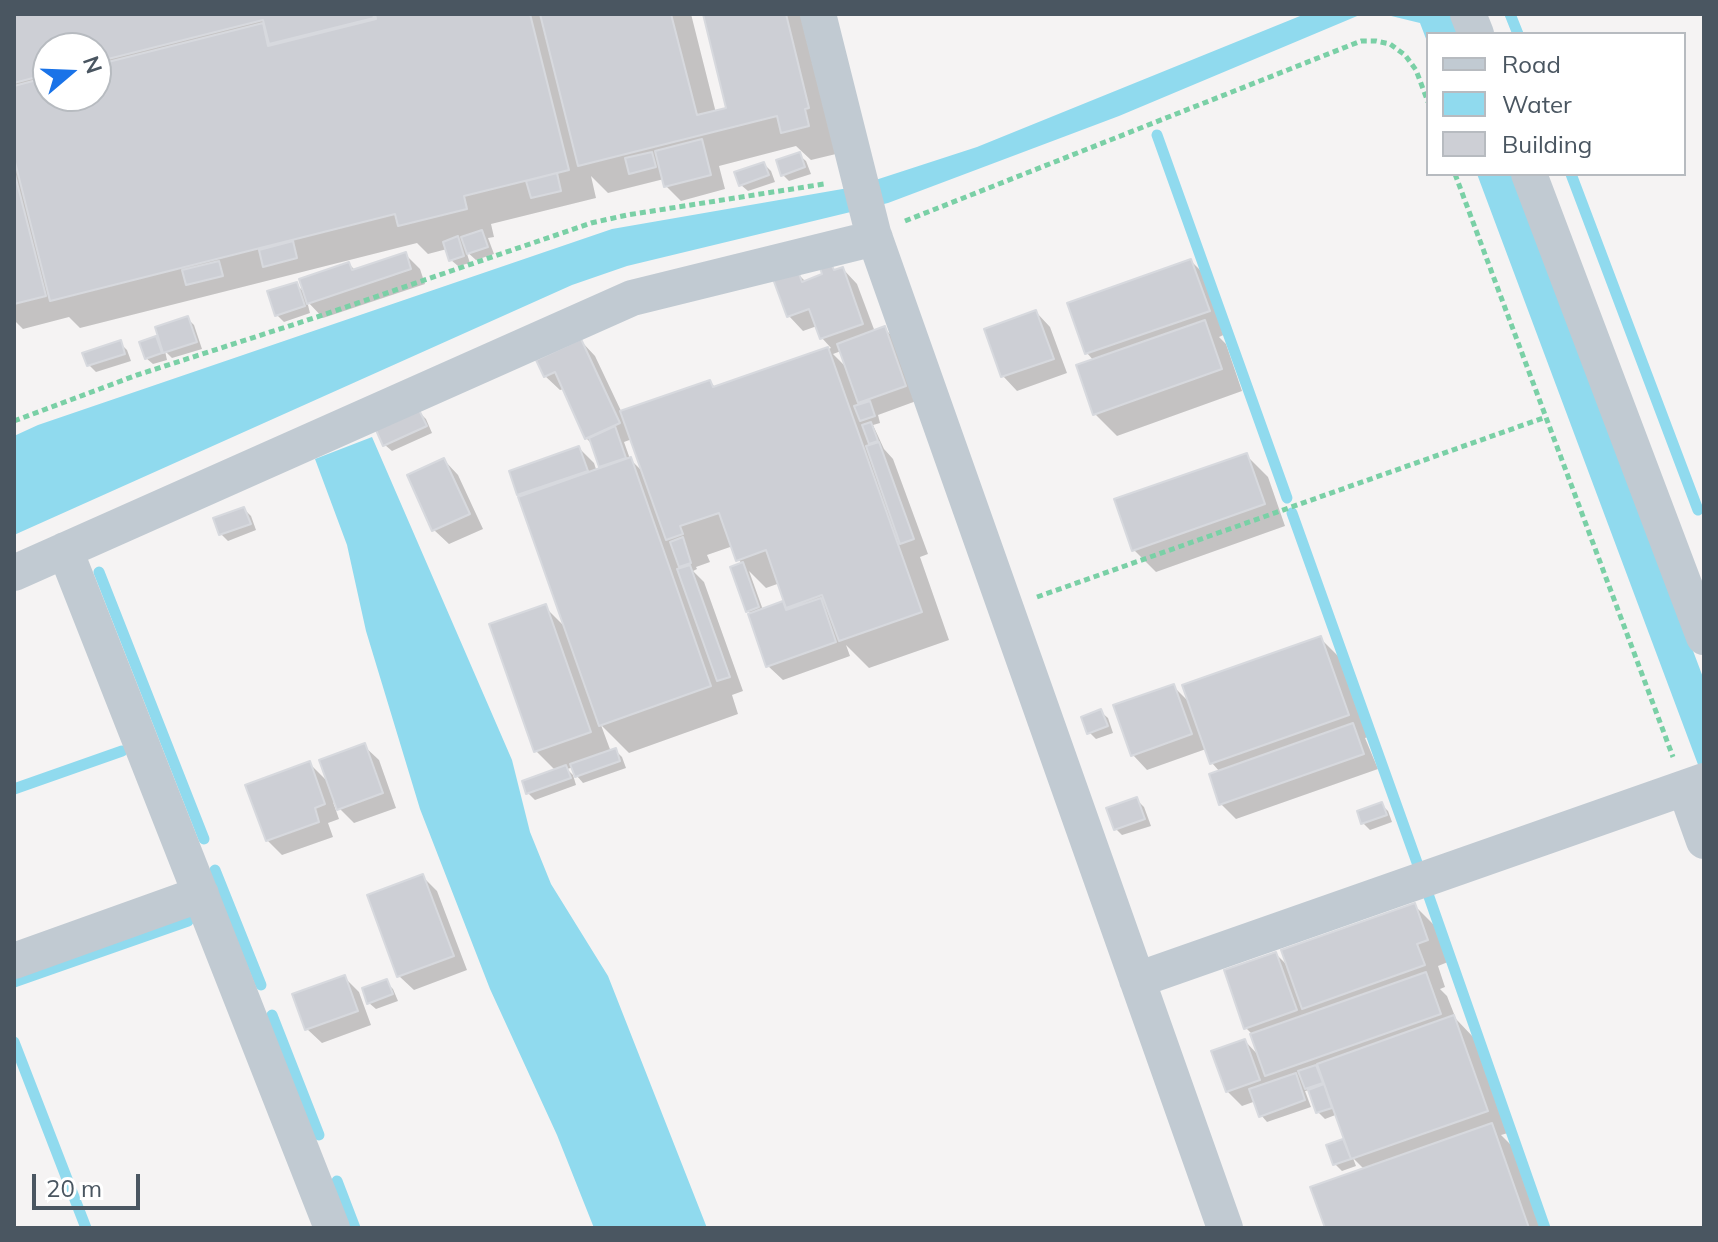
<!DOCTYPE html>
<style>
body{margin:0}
#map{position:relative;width:1718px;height:1242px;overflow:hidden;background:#f5f3f3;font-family:Mulish,sans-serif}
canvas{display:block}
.frame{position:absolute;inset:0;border:16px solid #4a5661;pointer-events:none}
.legend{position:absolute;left:1426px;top:32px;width:260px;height:144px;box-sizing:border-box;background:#fff;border:2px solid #b7bbc0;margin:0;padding:10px 14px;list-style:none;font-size:24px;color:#4a5661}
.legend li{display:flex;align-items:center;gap:16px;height:40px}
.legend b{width:40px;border:2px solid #b7bbc0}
.north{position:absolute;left:32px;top:32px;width:80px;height:80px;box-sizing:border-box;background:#fff;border:2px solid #b7bbc0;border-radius:50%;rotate:71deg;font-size:22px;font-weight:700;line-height:32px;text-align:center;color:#4a5661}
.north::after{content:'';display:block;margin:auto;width:28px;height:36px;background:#1a73e8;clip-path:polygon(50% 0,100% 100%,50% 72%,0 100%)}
.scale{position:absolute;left:32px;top:1174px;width:108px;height:36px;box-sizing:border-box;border:4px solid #4a5661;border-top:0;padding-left:10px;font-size:24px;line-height:28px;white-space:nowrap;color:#4a5661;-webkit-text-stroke:6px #fff;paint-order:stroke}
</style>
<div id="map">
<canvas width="1718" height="1242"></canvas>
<div class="frame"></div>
<ul class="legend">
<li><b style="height:10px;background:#c1cad2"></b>Road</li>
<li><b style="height:22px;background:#90daee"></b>Water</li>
<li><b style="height:22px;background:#cdcfd5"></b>Building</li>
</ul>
<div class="north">N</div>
<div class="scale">20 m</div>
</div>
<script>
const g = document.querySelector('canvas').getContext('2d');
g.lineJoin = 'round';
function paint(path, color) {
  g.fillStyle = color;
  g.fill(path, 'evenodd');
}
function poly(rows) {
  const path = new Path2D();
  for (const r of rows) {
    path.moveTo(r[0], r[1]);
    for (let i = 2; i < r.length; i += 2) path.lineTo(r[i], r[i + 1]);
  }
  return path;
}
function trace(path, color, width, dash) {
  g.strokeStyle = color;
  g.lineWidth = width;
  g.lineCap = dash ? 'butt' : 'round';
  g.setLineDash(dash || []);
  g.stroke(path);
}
paint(poly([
 [1305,14,1362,14,1119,116,888,203,627,266,572,285,14,535,14,436,38,425,612,229,854,187,977,147],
 [1383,14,1453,14,1461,34,1428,34,1428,44,1420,23],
 [1477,174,1514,174,1704,680,1704,785,1700,770],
 [372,437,512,760,530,832,551,884,608,976,707,1228,594,1228,557,1135,490,989,420,809,366,631,347,545,315,459]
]), '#90daee');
paint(poly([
 [14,14,691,14,716,113,729,109,705,14,806,14,836,154,811,160,796,146,719,166,725,189,681,201,666,186,664,179,608,193,591,176,596,198,491,224,494,237,488,238,494,254,476,260,466,251,470,263,458,266,451,260,447,249,428,254,417,243,80,328,69,317,23,329,14,320],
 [48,48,96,48,96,96,48,96],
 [799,155,806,161,811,174,789,181,782,174],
 [764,164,771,171,775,182,748,191,741,185],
 [406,255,420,269,425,284,323,318,307,301,310,313,284,322,277,315,296,284,305,293,349,264,356,271],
 [1191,261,1213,283,1230,332,1219,337,1226,344,1242,391,1117,436,1095,414,1094,361,1087,353,1069,304],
 [843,269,857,284,875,332,885,329,899,343,919,400,878,415,880,423,873,425,884,449,893,459,928,554,920,557,949,640,869,668,846,645,850,656,783,680,768,666,752,615,748,611,743,565,738,559,733,546,707,555,710,562,696,567,697,569,693,571,704,582,743,691,732,695,738,714,629,753,601,725,611,752,615,750,622,757,626,768,583,783,577,776,574,767,567,769,573,775,576,785,535,800,528,793,556,771,536,751,545,607,566,628,522,498,519,494,579,448,594,463,597,472,604,469,601,466,593,445,586,438,564,389,560,390,545,376,581,341,595,356,622,413,710,382,716,388,831,348,822,338,817,326,803,331,789,316,797,273,806,282],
 [841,351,848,369,833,354],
 [632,439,644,473,630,459,624,442],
 [749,571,766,588,780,583,789,611,782,604,763,610],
 [1036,312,1050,327,1067,373,1017,391,1003,376],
 [187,318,194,325,202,349,172,358,165,351,167,360,153,364,146,358,156,338,163,346],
 [120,343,127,350,131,361,96,372,89,365],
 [419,412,426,419,432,433,392,451,385,445],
 [1246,455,1268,477,1285,526,1156,572,1134,550],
 [444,460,458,475,483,529,449,544,434,530],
 [244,509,251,516,256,530,228,541,221,534],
 [1320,638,1342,660,1369,737,1365,738,1378,769,1236,819,1221,804,1220,772,1212,763,1206,749,1147,770,1133,755,1173,686,1190,703],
 [1101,712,1108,718,1113,733,1096,739,1089,732],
 [364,746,379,760,396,808,354,823,333,802,339,819,328,823,333,837,282,855,267,840,309,763,330,784],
 [1137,800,1144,807,1151,826,1122,835,1115,828],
 [1381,804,1388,811,1392,822,1370,830,1363,823,1359,812],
 [422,876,437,891,467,970,414,990,399,976],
 [1414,905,1436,927,1448,962,1438,966,1445,987,1440,989,1447,996,1456,1019,1475,1039,1508,1133,1501,1135,1520,1154,1546,1228,1327,1228,1365,1170,1353,1158,1356,1166,1342,1171,1335,1164,1343,1141,1350,1148,1338,1114,1325,1119,1318,1112,1309,1090,1305,1091,1311,1107,1267,1122,1261,1115,1256,1101,1242,1106,1227,1091,1245,1041,1260,1057,1252,1034,1246,1028,1276,954,1289,967],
 [344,977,359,992,371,1025,322,1043,307,1029],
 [386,982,393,989,398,1001,376,1009,369,1003]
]), '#0003');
trace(poly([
 [1510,14,1518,34],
 [1157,135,1287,498],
 [1571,174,1698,510],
 [1292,513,1420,871],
 [99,572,204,839],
 [14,789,122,751],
 [215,870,261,985],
 [1427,891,1545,1228],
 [14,982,188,921],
 [272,1015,319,1135],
 [14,1042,86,1228],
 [337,1181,355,1228]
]), '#90daee', 11);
const building = poly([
 [14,14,373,14,374,18,269,44,263,20,96,62,96,48,48,48,48,74,14,83,14,14],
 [375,14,530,14,569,170,464,196,467,209,398,226,395,214,50,301,14,158,14,86,48,77,48,96,96,96,96,65,263,23,268,46,376,19,375,14],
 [540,14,671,14,697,115,726,108,703,14,786,14,809,108,805,109,809,126,781,133,777,116,578,166,540,14],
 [702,139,711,175,664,187,655,151,702,139],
 [652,152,656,167,629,174,625,158,652,152],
 [800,152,805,167,781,176,776,160,800,152],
 [764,162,769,175,739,186,734,172,764,162],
 [14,171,46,296,14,304,14,171],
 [557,173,561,191,531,198,526,181,557,173],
 [482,230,488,247,467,254,461,237,482,230],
 [458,236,464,256,449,261,443,242,458,236],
 [293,241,297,258,263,267,259,250,293,241],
 [406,252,411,269,307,304,299,279,349,262,352,270,406,252],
 [1191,259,1210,311,1085,354,1067,303,1191,259],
 [219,261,223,276,186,285,182,270,219,261],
 [831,264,834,270,843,267,863,324,820,339,809,309,787,317,773,279,798,271,802,282,822,274,820,268,831,264],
 [297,282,305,306,275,316,267,291,297,282],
 [1036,310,1054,359,1001,377,984,329,1036,310],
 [188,316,197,342,163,353,155,327,188,316],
 [1205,320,1222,369,1093,415,1076,365,1205,320],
 [885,326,906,386,858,403,837,344,885,326],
 [156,336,162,353,145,359,139,342,156,336],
 [581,339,620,423,585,439,555,372,544,377,536,360,581,339],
 [121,340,125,354,87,366,82,353,121,340],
 [828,347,922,612,839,641,822,595,786,608,766,550,736,561,719,513,680,526,683,534,666,540,620,411,710,380,713,387,828,347],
 [870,401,875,416,860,421,854,406,870,401],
 [419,410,427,426,383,446,376,430,419,410],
 [871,422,878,441,869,444,862,425,871,422],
 [615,426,626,458,599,467,589,438,615,426],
 [879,442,914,539,900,544,866,446,879,442],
 [579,446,588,471,517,495,509,471,579,446],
 [1247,453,1265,504,1132,551,1114,499,1247,453],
 [631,457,711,686,599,726,518,497,631,457],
 [444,458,470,514,432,531,407,475,444,458],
 [244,507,251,524,219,535,213,518,244,507],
 [683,537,691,563,679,567,670,542,683,537],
 [743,562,759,607,746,612,730,567,743,562],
 [690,565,730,677,717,681,677,569,690,565],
 [821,598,836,642,766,667,748,614,783,601,786,610,821,598],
 [546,604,591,732,534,752,489,624,546,604],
 [1321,636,1349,715,1210,764,1182,685,1321,636],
 [1174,684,1192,734,1131,756,1113,705,1174,684],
 [1101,709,1108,726,1087,734,1081,717,1101,709],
 [1353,723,1364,754,1219,805,1209,774,1353,723],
 [365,743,383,793,337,810,319,760,365,743],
 [616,748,620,761,575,777,570,764,616,748],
 [310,761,325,804,315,808,319,822,266,841,245,785,310,761],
 [566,765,571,778,526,794,522,781,566,765],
 [1137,797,1145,819,1114,830,1106,808,1137,797],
 [1382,802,1387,815,1361,824,1357,811,1382,802],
 [423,874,454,956,397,977,367,895,423,874],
 [1415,903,1428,940,1417,944,1425,965,1302,1009,1281,950,1415,903],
 [1276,952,1297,1010,1244,1029,1224,970,1276,952],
 [1426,972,1441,1014,1265,1076,1250,1034,1426,972],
 [345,975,358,1011,305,1030,292,994,345,975],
 [387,979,393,994,367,1004,362,988,387,979],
 [1454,1015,1488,1111,1351,1159,1317,1064,1454,1015],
 [1245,1039,1260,1080,1226,1092,1211,1051,1245,1039],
 [1316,1065,1323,1083,1305,1089,1298,1071,1316,1065],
 [1296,1073,1305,1100,1259,1117,1249,1089,1296,1073],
 [1324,1084,1332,1108,1316,1113,1308,1090,1324,1084],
 [1492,1123,1529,1228,1325,1228,1310,1187,1492,1123],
 [1343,1139,1351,1159,1333,1165,1326,1145,1343,1139]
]);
paint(building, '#cdcfd5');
trace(building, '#d7d9de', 2);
trace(poly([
 [1455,174,1673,757],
 [905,221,1361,41,1376,41,1390,44,1405,55,1416,70,1428,102],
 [14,421,137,375,314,318,591,223,627,215,824,184],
 [1037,597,1546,417]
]), '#7ad0a6', 5, [6, 4]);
trace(poly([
 [818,14,873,233,1225,1228],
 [1468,14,1476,34],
 [1529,174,1704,637],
 [65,550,332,1228],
 [14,573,632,298,875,238],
 [1685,788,1704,841],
 [14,961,201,894],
 [1137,980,1704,781]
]), '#c1cad2', 36);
</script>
